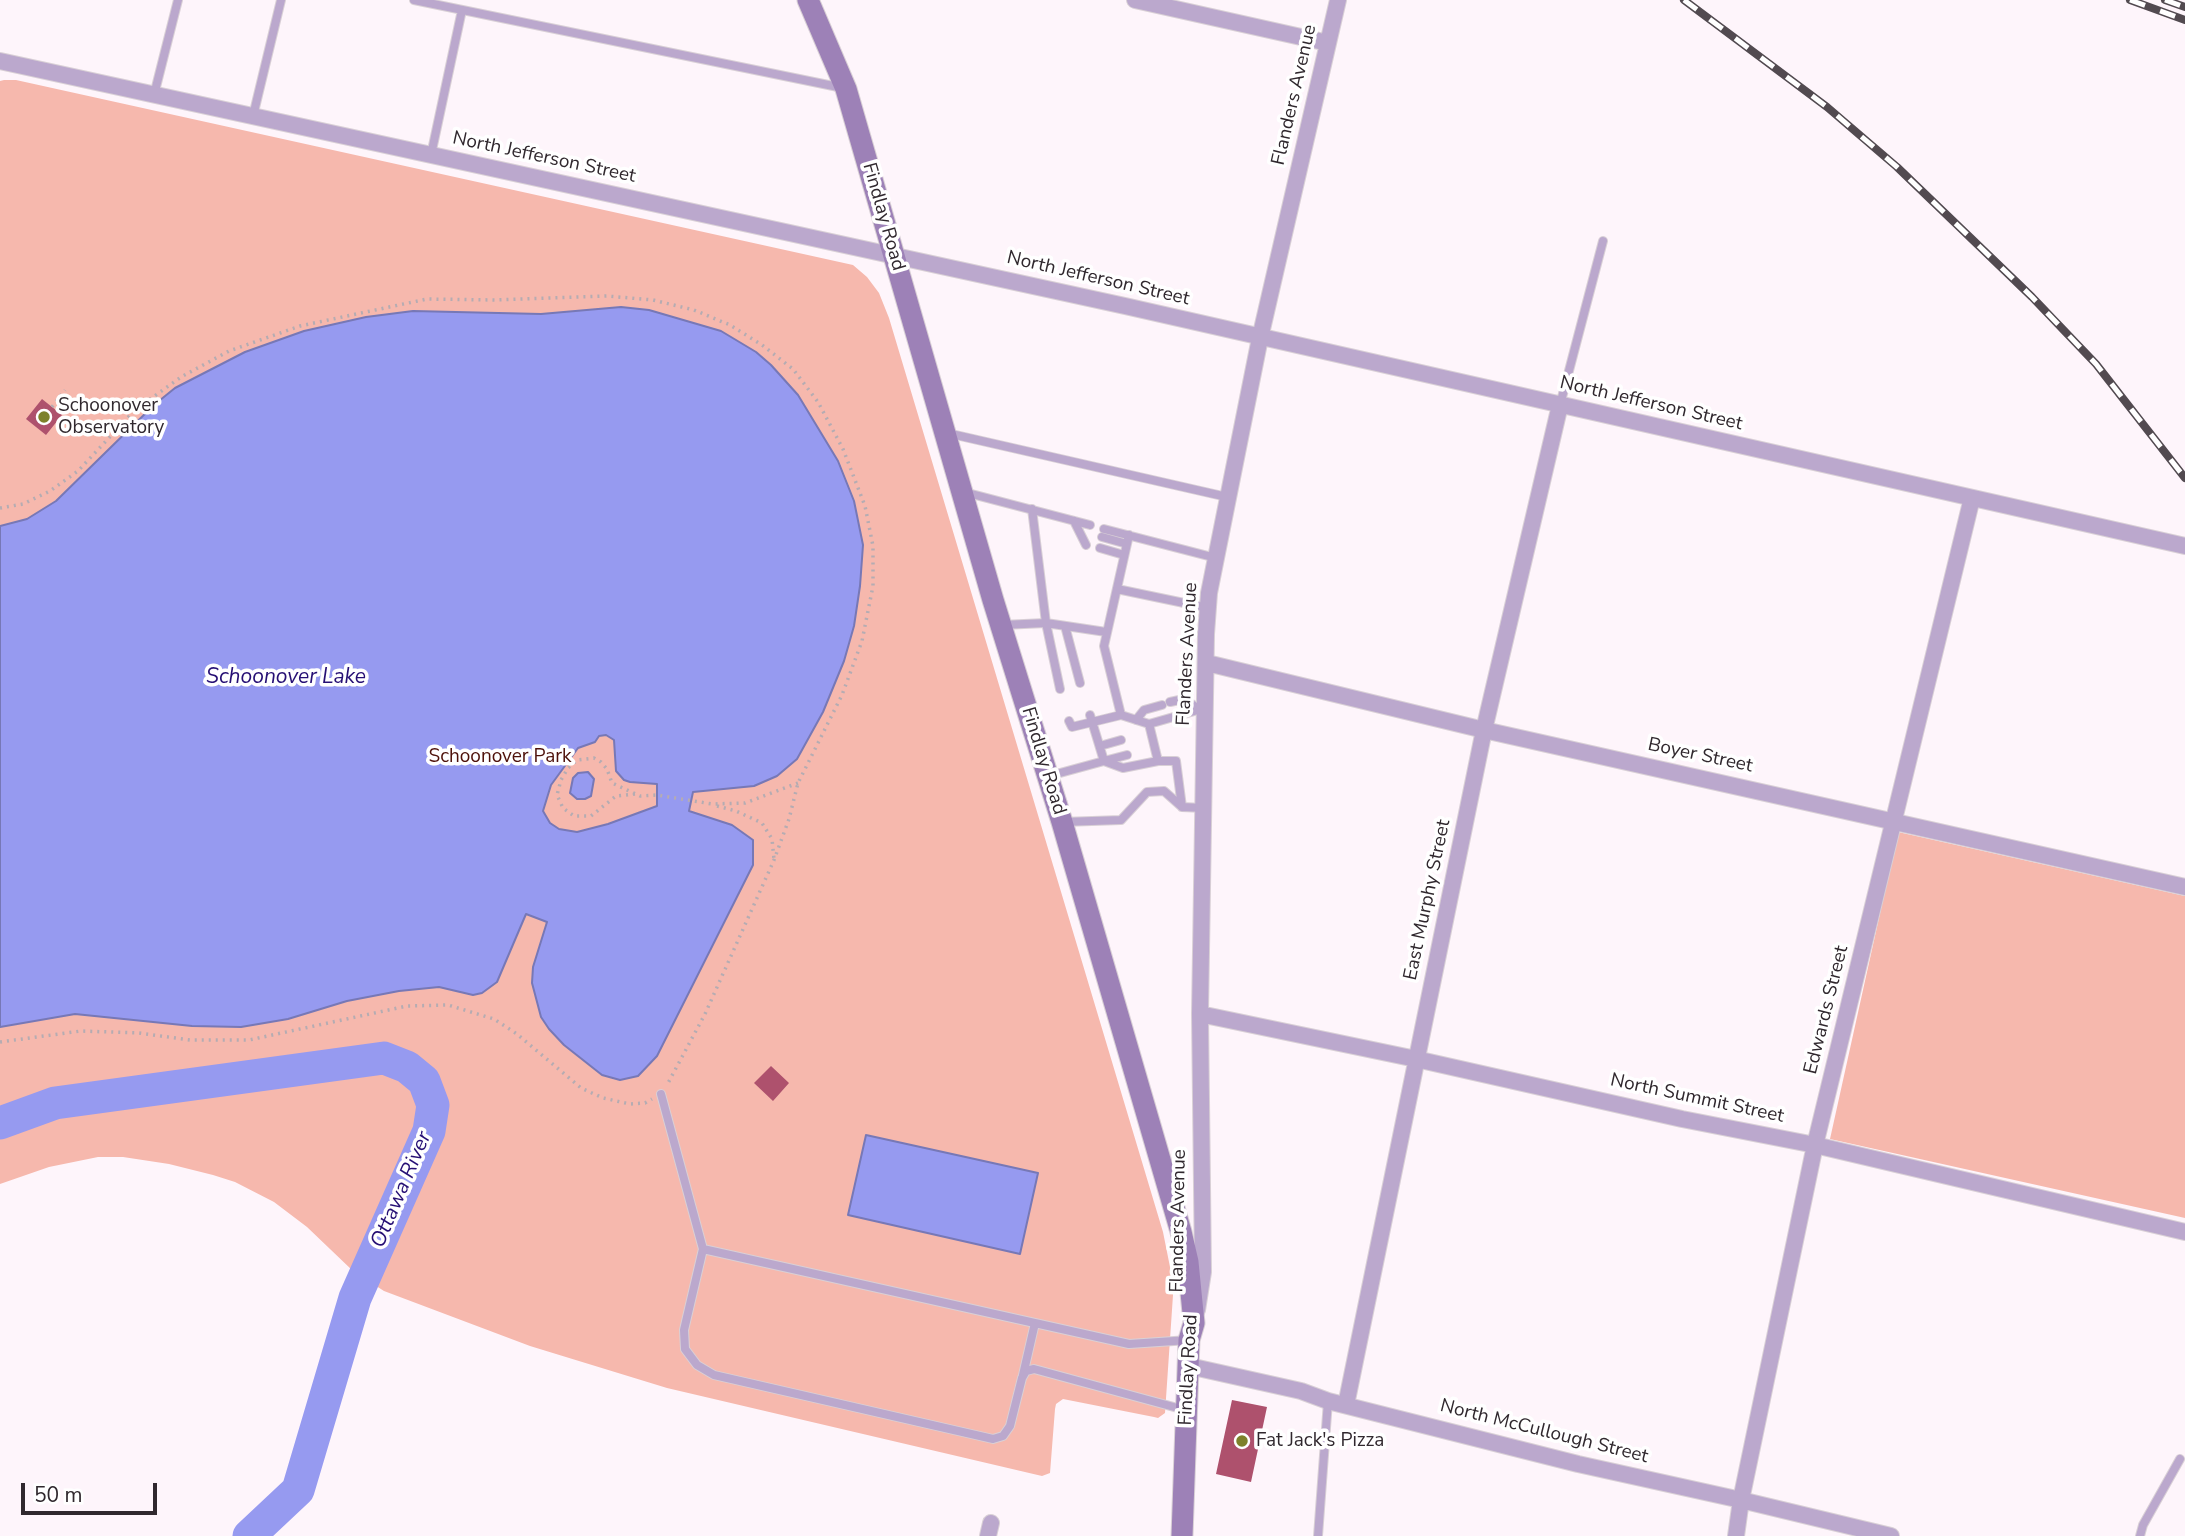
<!DOCTYPE html>
<style>
body{margin:0}
#map{position:relative;width:2185px;height:1536px;overflow:hidden;background:#fef5fb;font-family:"Nunito Sans",sans-serif}
canvas{display:block}
.scale{position:absolute;left:21px;top:1483px;width:136px;height:32px;box-sizing:border-box;border:4px solid #30282e;border-top:0;padding-left:9px;font-size:21px;line-height:24px;white-space:nowrap;color:#30282e;-webkit-text-stroke:5px #fff;paint-order:stroke}
</style>
<div id="map">
<canvas width="2185" height="1536"></canvas>
<div class="scale">50 m</div>
</div>
<script>
const g = document.querySelector('canvas').getContext('2d');
g.lineJoin = 'round';
function paint(path, color) {
  g.fillStyle = color;
  g.fill(path, 'evenodd');
}
function poly(rows) {
  const path = new Path2D();
  for (const r of rows) {
    path.moveTo(r[0], r[1]);
    for (let i = 2; i < r.length; i += 2) path.lineTo(r[i], r[i + 1]);
  }
  return path;
}
function trace(path, color, width, dash) {
  g.strokeStyle = color;
  g.lineWidth = width;
  g.lineCap = dash ? 'butt' : 'round';
  g.setLineDash(dash || []);
  g.stroke(path);
}
function label(font, color, halo, rows, align = 'center') {
  g.font = font + ' "Nunito Sans",sans-serif';
  g.lineWidth = 7;
  g.setLineDash([]);
  g.textBaseline = 'middle';
  g.strokeStyle = halo;
  g.fillStyle = color;
  for (const [text, x, y, turn = 0] of rows) {
    g.save();
    g.translate(x, y);
    g.rotate((+turn || 0) * Math.PI / 180);
    g.textAlign = isNaN(turn) ? turn : align;
    if (halo) g.strokeText(text, 0, 0);
    g.fillText(text, 0, 0);
    g.restore();
  }
}
paint(poly([
 [4,80,16,80,853,265,867,277,879,293,889,318,1163,1232,1170,1267,1173,1295,1165,1413,1158,1418,1154,1417,1063,1399,1056,1404,1055,1409,1050,1473,1042,1476,667,1388,530,1346,384,1291,353,1271,307,1227,274,1202,235,1182,213,1175,169,1164,123,1157,98,1157,49,1167,0,1184,0,81],
 [1898,832,2185,896,2185,1218,1830,1139]
]), '#f6b8ad');
const water = poly([
 [621,307,649,310,721,331,756,352,771,365,798,395,838,461,854,501,863,545,860,586,854,626,844,661,823,712,797,759,777,776,754,786,693,792,689,811,732,825,753,840,753,865,657,1056,638,1076,620,1080,602,1075,564,1045,549,1029,541,1017,532,983,533,967,547,922,526,914,497,982,482,993,473,995,439,987,399,991,347,1001,288,1019,241,1027,192,1026,75,1014,0,1027,0,526,27,519,56,501,154,405,175,388,245,352,304,331,366,317,413,311,541,314,621,307],
 [606,735,614,740,616,771,624,780,630,782,657,784,657,806,608,824,577,832,559,829,550,823,543,811,551,785,578,748,595,742,599,736,606,735],
 [588,772,594,779,591,796,585,799,577,799,570,793,573,778,578,773,588,772],
 [866,1135,1038,1173,1020,1254,848,1215,866,1135]
]);
paint(water, '#969af0');
trace(water, '#7778b6', 2);
trace(poly([
 [0,1123,55,1103,384,1058,407,1067,424,1081,433,1105,429,1131,355,1298,298,1490,249,1536]
]), '#969af0', 33);
paint(poly([
 [42,399,62,415,46,435,26,419],
 [771,1066,789,1083,773,1101,754,1083],
 [1232,1400,1267,1407,1251,1482,1216,1474]
]), '#ae516d');
const lane = poly([
 [414,0,843,88],
 [154,95,178,0],
 [253,116,281,0],
 [431,155,462,10],
 [1560,405,1603,241],
 [947,433,1227,497],
 [964,492,1090,525],
 [1032,509,1046,623,1060,689],
 [1074,521,1086,545],
 [1104,529,1216,558],
 [1102,537,1127,544],
 [1100,548,1124,555],
 [1117,589,1208,608],
 [1002,625,1046,623,1106,632],
 [1065,626,1080,683],
 [1170,702,1184,699,1199,709],
 [1121,715,1149,724,1205,708],
 [1136,720,1144,710,1162,705],
 [1069,721,1072,727,1121,715,1104,646,1129,535],
 [1100,746,1121,740],
 [1104,761,1123,768,1158,761,1149,724],
 [1104,761,1127,755],
 [1158,761,1176,761,1182,807,1203,808],
 [1049,776,1104,761,1090,715],
 [1063,822,1121,820,1147,792,1164,791,1182,807],
 [661,1094,703,1249,684,1330,685,1349,697,1365,714,1375,993,1439,1003,1436,1010,1426,1022,1378,1026,1371,1034,1369,1185,1410],
 [703,1249,1129,1344,1189,1340],
 [1023,1375,1035,1323],
 [1318,1536,1328,1401],
 [2140,1536,2143,1525,2180,1459]
]);
const street = poly([
 [1135,0,1328,43],
 [0,61,1125,306,2185,546],
 [1207,663,1484,730,2185,887],
 [1200,1014,1416,1059,1682,1119,1815,1145,2185,1232],
 [1197,1310,1203,1272,1200,1014,1206,634,1209,593,1260,338,1338,0],
 [1189,1366,1301,1391,1328,1401,1578,1464,1741,1500,1891,1536],
 [1346,1405,1484,730,1560,405],
 [988,1536,991,1523],
 [1736,1536,1741,1500,1815,1145,1972,498]
]);
const secondary = poly([
 [808,0,846,89,993,600,1062,822,1181,1232,1188,1262,1194,1323,1189,1340,1182,1536]
]);
trace(lane, '#d9d0d6', 10);
trace(street, '#d9d0d6', 18);
trace(secondary, '#d9d0d6', 23);
trace(poly([
 [52,407,65,390],
 [0,508,23,504,50,491,78,471,135,410,181,377,229,351,300,326,427,299,495,300,607,296,653,300,694,310,730,325,762,345,793,369,818,402,843,449,865,506,873,546,873,586,862,641,842,695,798,783,789,819,774,860,705,1014,667,1085],
 [635,794,616,796,591,816,574,816,563,808,557,795,561,780,568,768,577,760,594,758,601,762,607,769,612,783,640,796,657,795,712,804,745,803,798,783],
 [717,806,736,811,762,823,772,839,774,859],
 [0,1042,81,1031,139,1033,190,1040,249,1040,407,1006,448,1005,494,1019,517,1034,581,1088,603,1098,630,1104,645,1103,652,1099]
]), '#b5acb2', 3.5, [2, 5]);
trace(lane, '#bba8cd', 8);
trace(street, '#bba8cd', 16);
trace(secondary, '#9d81b7', 21);
const rail = poly([
 [1684,0,1827,107,1897,167,2032,297,2096,364,2185,478],
 [2130,0,2185,20],
 [2165,0,2185,7]
]);
trace(rail, '#524a50', 8);
trace(rail, '#fff', 5, [16]);
for (const [x, y, r, color] of [
 [44,417,7,"#7d812b"],
 [1242,1441,7,"#7d812b"]
]) {
  const dot = new Path2D();
  dot.arc(x, y, r, 0, 2 * Math.PI);
  g.fillStyle = color;
  g.fill(dot);
  trace(dot, '#fff', 2.5);
}
label('19px', '#30282e', '#fff', [
 ["Flanders Avenue",1295,95,-77],
 ["North Jefferson Street",544,158,12],
 ["Findlay Road",883,217,74],
 ["North Jefferson Street",1098,279,13],
 ["North Jefferson Street",1651,404,13],
 ["Flanders Avenue",1188,654,-87],
 ["Boyer Street",1700,756,12],
 ["Findlay Road",1043,761,73],
 ["East Murphy Street",1428,900,-78],
 ["Edwards Street",1827,1010,-76],
 ["North Summit Street",1697,1099,12],
 ["Flanders Avenue",1179,1221,-89],
 ["Findlay Road",1189,1370,-87],
 ["North McCullough Street",1544,1432,14]
]);
label('19px', '#30282e', '#fff', [
 ["Schoonover",58,406],
 ["Observatory",58,428],
 ["Fat Jack's Pizza",1256,1441]
], 'left');
label('19px', '#4e110a', '#fff', [
 ["Schoonover Park",500,757]
]);
label('italic 21px', '#260f74', '#fff', [
 ["Schoonover Lake",286,678],
 ["Ottawa River",402,1190,-67]
]);
</script>
